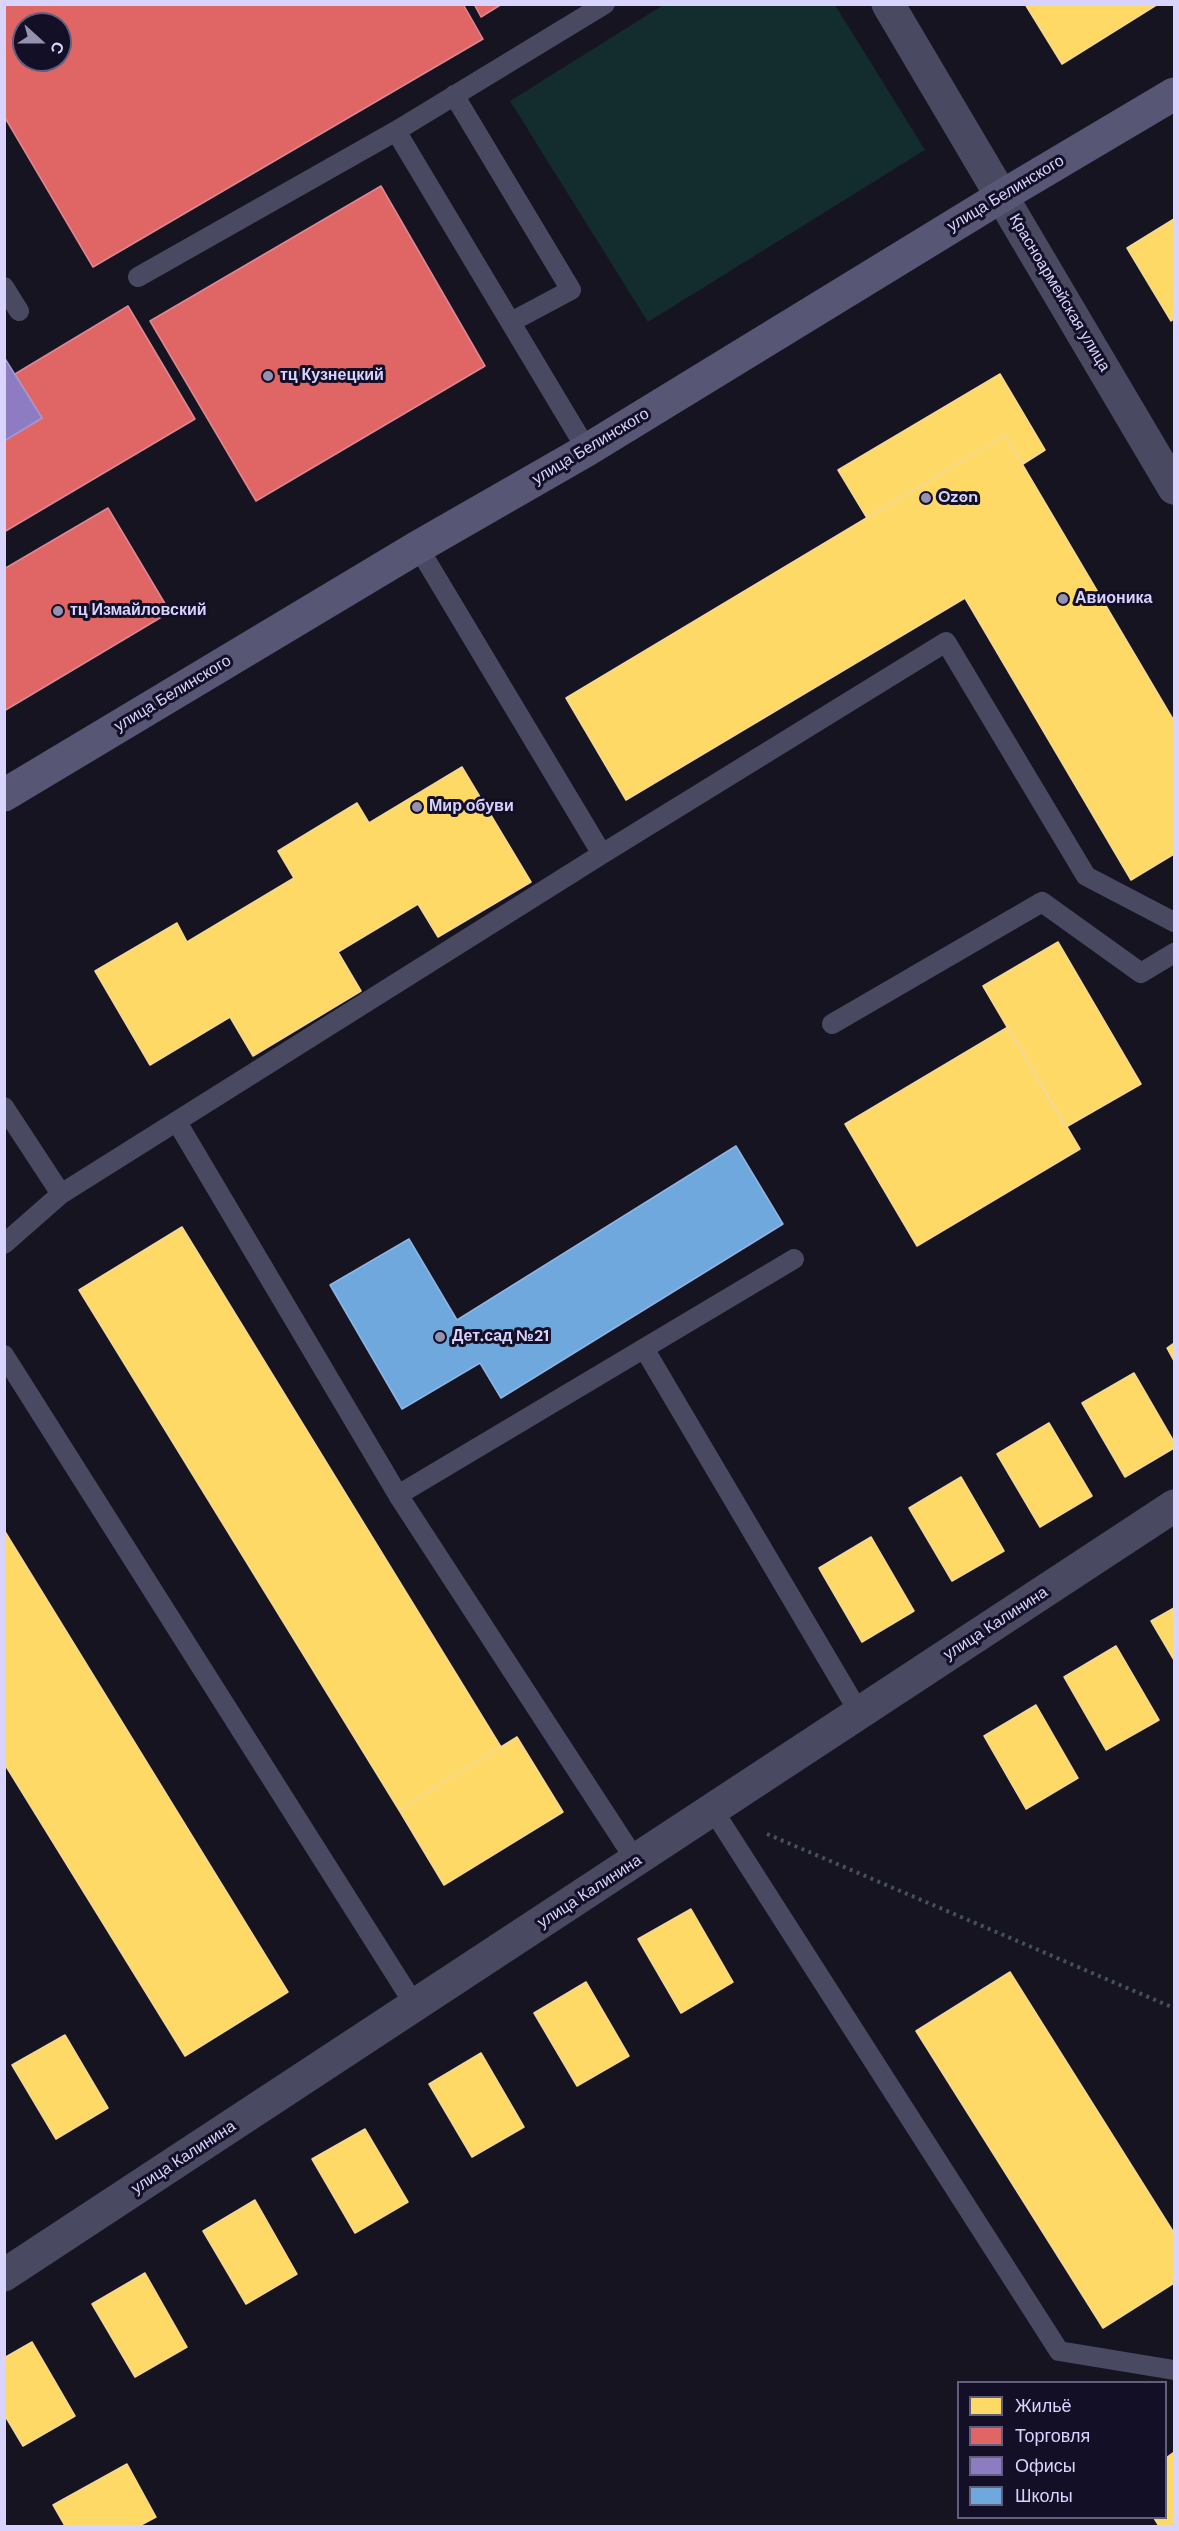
<!DOCTYPE html>
<meta charset="utf-8">
<style>
body{margin:0}
#map{position:relative;width:1179px;height:2531px;overflow:hidden;background:#161421;font-family:"DM Sans",sans-serif}
canvas{display:block}
.frame{position:absolute;inset:0;border:6px solid #d9d4ff;pointer-events:none}
.legend{position:absolute;left:957px;top:2381px;width:210px;height:138px;box-sizing:border-box;background:#130f26;border:2px solid #625e7d;margin:0;padding:8px 10px;list-style:none;font-size:18px;color:#d9d4ff}
.legend li{display:flex;align-items:center;gap:12px;height:30px}
.legend b{width:30px;border:2px solid #625e7d}
.north{position:absolute;left:12px;top:12px;width:60px;height:60px;box-sizing:border-box;background:#130f26;border:2px solid #625e7d;border-radius:50%;rotate:111deg;font-size:16px;font-weight:700;line-height:24px;text-align:center;color:#d9d4ff}
.north::after{content:'';display:block;margin:auto;width:21px;height:27px;background:#9591b1;clip-path:polygon(50% 0,100% 100%,50% 72%,0 100%)}
</style>
<div id="map">
<canvas width="1179" height="2531"></canvas>
<div class="frame"></div>
<ul class="legend">
<li><b style="height:16px;background:#ffd966"></b>Жильё</li>
<li><b style="height:16px;background:#e06666"></b>Торговля</li>
<li><b style="height:16px;background:#8e7cc3"></b>Офисы</li>
<li><b style="height:16px;background:#6fa8dc"></b>Школы</li>
</ul>
<div class="north">С</div>
</div>
<script>
const g = document.querySelector('canvas').getContext('2d');
g.lineJoin = 'round';
function paint(path, color) {
  g.fillStyle = color;
  g.fill(path, 'evenodd');
}
function poly(rows) {
  const path = new Path2D();
  for (const r of rows) {
    path.moveTo(r[0], r[1]);
    for (let i = 2; i < r.length; i += 2) path.lineTo(r[i], r[i + 1]);
  }
  return path;
}
function trace(path, color, width, dash) {
  g.strokeStyle = color;
  g.lineWidth = width;
  g.lineCap = dash ? 'butt' : 'round';
  g.setLineDash(dash || []);
  g.stroke(path);
}
function label(font, color, halo, rows, align = 'center') {
  g.font = font + ' "DM Sans",sans-serif';
  g.lineWidth = 6;
  g.setLineDash([]);
  g.textBaseline = 'middle';
  g.strokeStyle = halo;
  g.fillStyle = color;
  for (const [text, x, y, turn = 0] of rows) {
    g.save();
    g.translate(x, y);
    g.rotate((+turn || 0) * Math.PI / 180);
    g.textAlign = isNaN(turn) ? turn : align;
    if (halo) g.strokeText(text, 0, 0);
    g.fillText(text, 0, 0);
    g.restore();
  }
}
paint(poly([
 [665,4,835,5,925,150,648,322,510,101]
]), '#132c2d');
const homes = poly([
 [1025,4,1158,4,1062,64,1025,4],
 [1174,219,1174,319,1171,321,1127,248,1174,219],
 [1000,374,1045,450,1023,464,1005,435,867,518,838,470,1000,374],
 [1005,435,1174,721,1174,854,1131,880,965,598,626,800,566,698,1005,435],
 [462,767,531,882,438,937,418,904,338,952,361,991,253,1056,230,1017,150,1065,95,971,177,923,187,942,294,878,278,851,357,803,369,823,462,767],
 [1058,942,1141,1084,1066,1127,983,986,1058,942],
 [1008,1027,1080,1149,917,1246,845,1124,1008,1027],
 [182,1227,501,1747,399,1810,79,1290,182,1227],
 [1174,1343,1174,1361,1167,1348,1174,1343],
 [1134,1373,1174,1442,1174,1448,1125,1477,1082,1403,1134,1373],
 [1049,1423,1092,1496,1040,1527,997,1454,1049,1423],
 [961,1477,1004,1551,952,1581,909,1508,961,1477],
 [4,1530,288,1992,185,2056,4,1763,4,1530],
 [871,1537,914,1611,862,1642,819,1568,871,1537],
 [1174,1608,1174,1660,1151,1621,1174,1608],
 [1116,1646,1159,1720,1106,1750,1064,1677,1116,1646],
 [1036,1705,1078,1778,1026,1809,984,1736,1036,1705],
 [517,1737,563,1812,444,1885,399,1810,517,1737],
 [691,1909,733,1982,681,2013,638,1939,691,1909],
 [1010,1972,1174,2233,1174,2283,1103,2328,916,2031,1010,1972],
 [586,1982,629,2056,577,2086,534,2013,586,1982],
 [65,2035,108,2108,56,2139,12,2065,65,2035],
 [481,2053,524,2127,472,2157,429,2084,481,2053],
 [365,2129,408,2202,355,2233,312,2159,365,2129],
 [255,2200,297,2274,246,2304,203,2231,255,2200],
 [145,2273,187,2347,135,2377,92,2304,145,2273],
 [32,2342,75,2416,23,2446,4,2414,4,2358,32,2342],
 [1174,2452,1174,2523,1169,2526,1159,2526,1154,2518,1166,2518,1166,2458,1174,2452],
 [127,2464,156,2517,139,2526,65,2526,53,2505,127,2464]
]);
paint(homes, '#ffd966');
trace(homes, '#f4d894', 1.5);
const shops = poly([
 [4,4,463,4,483,39,93,267,4,116,4,4],
 [24,24,60,24,60,60,24,60,24,24],
 [474,4,502,4,481,17,474,4],
 [381,186,485,366,256,501,150,321,381,186],
 [128,306,195,419,4,532,4,441,42,418,15,374,128,306],
 [108,508,170,612,4,711,4,569,108,508]
]);
paint(shops, '#e06666');
trace(shops, '#de8794', 1.5);
const offices = poly([
 [4,357,42,418,4,441,4,357]
]);
paint(offices, '#8e7cc3');
trace(offices, '#a496d5', 1.5);
const schools = poly([
 [736,1146,783,1224,501,1398,480,1363,402,1409,330,1285,409,1239,457,1320,736,1146]
]);
paint(schools, '#6fa8dc');
trace(schools, '#8fb5e6', 1.5);
trace(poly([
 [767,1834,1174,2008]
]), '#44505f', 4, [3, 4.5]);
trace(poly([
 [454,95,571,290,511,322],
 [396,131,587,450],
 [138,277,396,131,605,4],
 [4,287,19,311],
 [418,547,602,854],
 [832,1024,1042,902,1141,973,1174,953],
 [4,1107,61,1194],
 [177,1122,398,1495,794,1259],
 [4,1244,61,1194,602,854,946,642,1086,876,1174,922],
 [645,1350,860,1714],
 [4,1355,416,2007],
 [398,1495,636,1861],
 [713,1810,1059,2351,1174,2370]
]), '#4a4962', 20);
trace(poly([
 [888,4,1174,488],
 [4,2275,1174,1506]
]), '#4a4962', 33);
trace(poly([
 [4,795,418,547,587,450,1002,196,1174,94]
]), '#575674', 33);
for (const [x, y, r, color] of [
 [268,376,6,"#9591b1"],
 [926,498,6,"#9591b1"],
 [1063,599,6,"#9591b1"],
 [58,611,6,"#9591b1"],
 [417,807,6,"#9591b1"],
 [440,1337,6,"#9591b1"]
]) {
  const dot = new Path2D();
  dot.arc(x, y, r, 0, 2 * Math.PI);
  g.fillStyle = color;
  g.fill(dot);
  trace(dot, '#130f26', 2);
}
label('16px', '#d9d4ff', '#130f26', [
 ["улица Белинского",1006,194,-31],
 ["Красноармейская улица",1059,293,59],
 ["улица Белинского",591,447,-31],
 ["улица Белинского",173,694,-31],
 ["улица Калинина",996,1624,-33],
 ["улица Калинина",590,1892,-33],
 ["улица Калинина",184,2158,-33]
]);
label('bold 16px', '#d9d4ff', '#130f26', [
 ["тц Кузнецкий",280,376],
 ["Ozon",938,498],
 ["Авионика",1075,599],
 ["тц Измайловский",70,611],
 ["Мир обуви",429,807],
 ["Дет.сад №21",452,1337]
], 'left');
</script>
